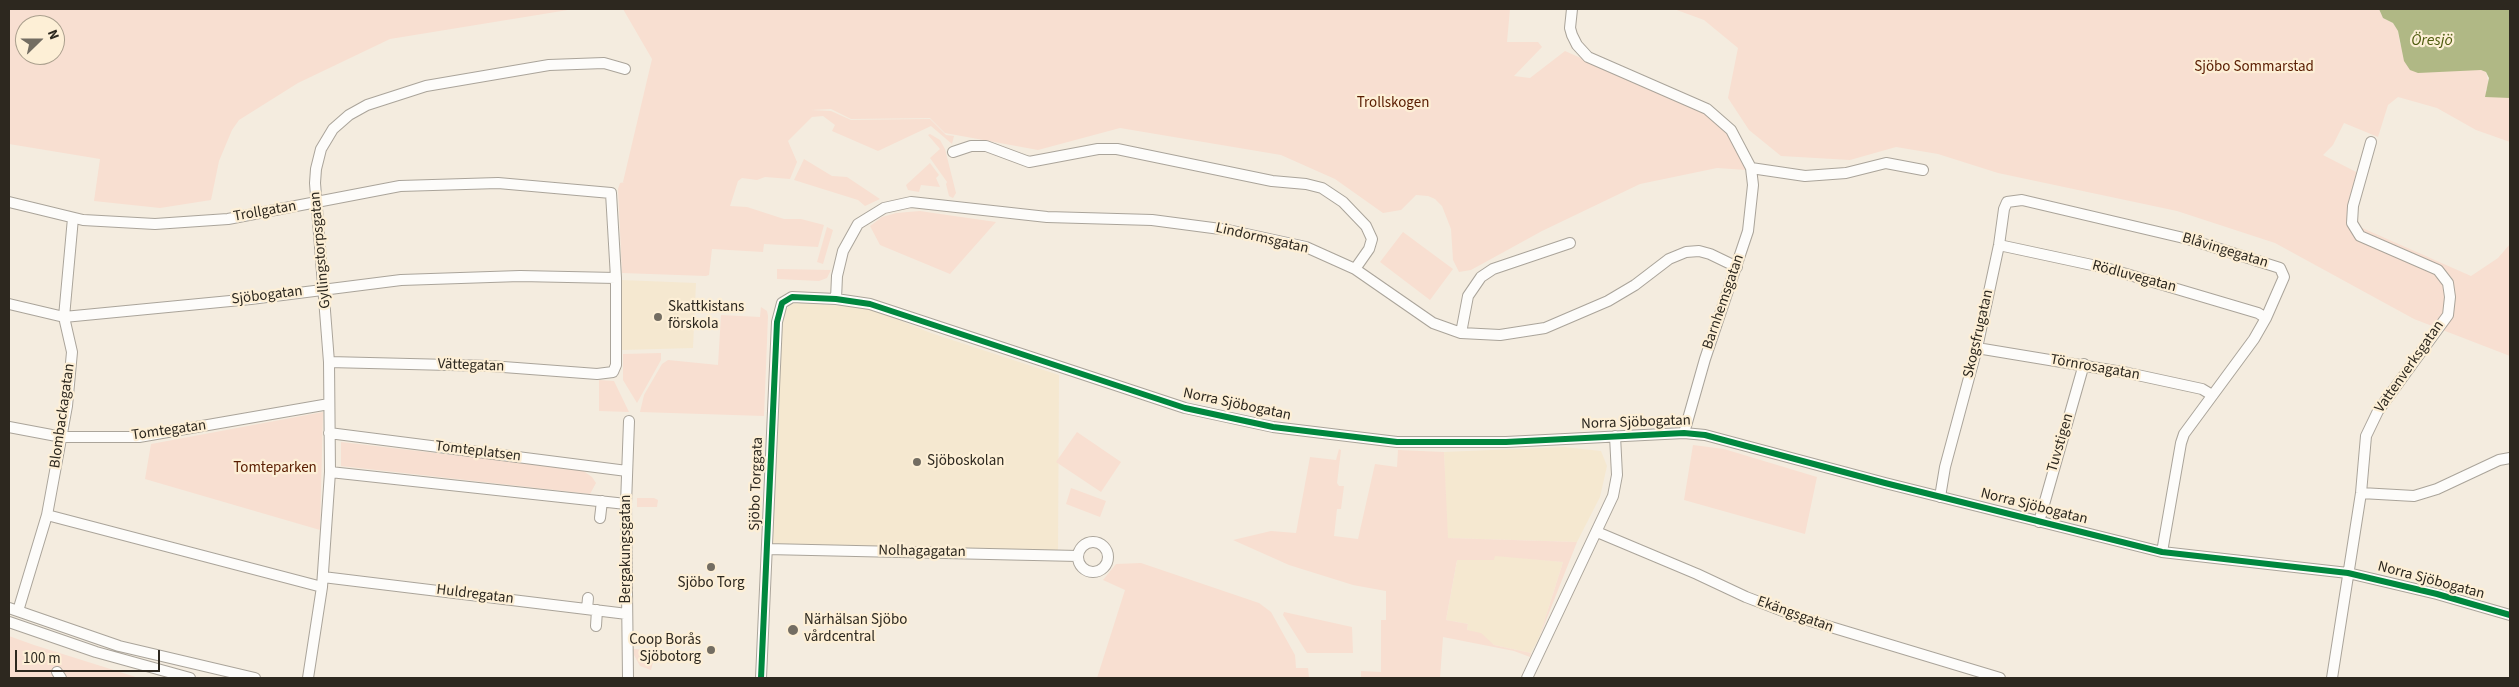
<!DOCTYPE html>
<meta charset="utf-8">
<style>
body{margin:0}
#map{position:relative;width:2519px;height:687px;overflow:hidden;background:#f4ecdf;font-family:"Source Sans 3",sans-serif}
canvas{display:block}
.frame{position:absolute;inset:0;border:10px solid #2d281f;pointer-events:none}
.north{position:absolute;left:15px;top:15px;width:50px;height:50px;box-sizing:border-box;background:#fdefd6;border:1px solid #aa9f8d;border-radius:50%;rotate:68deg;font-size:14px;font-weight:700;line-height:20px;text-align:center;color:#2d281f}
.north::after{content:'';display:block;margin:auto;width:18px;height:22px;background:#736d62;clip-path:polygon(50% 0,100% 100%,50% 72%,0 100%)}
.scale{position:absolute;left:15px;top:650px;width:145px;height:22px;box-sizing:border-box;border:2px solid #2d281f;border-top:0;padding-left:6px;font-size:15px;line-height:18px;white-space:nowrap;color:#2d281f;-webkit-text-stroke:4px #fdefd6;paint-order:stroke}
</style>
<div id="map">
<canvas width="2519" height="687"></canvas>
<div class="frame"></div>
<div class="north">N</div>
<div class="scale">100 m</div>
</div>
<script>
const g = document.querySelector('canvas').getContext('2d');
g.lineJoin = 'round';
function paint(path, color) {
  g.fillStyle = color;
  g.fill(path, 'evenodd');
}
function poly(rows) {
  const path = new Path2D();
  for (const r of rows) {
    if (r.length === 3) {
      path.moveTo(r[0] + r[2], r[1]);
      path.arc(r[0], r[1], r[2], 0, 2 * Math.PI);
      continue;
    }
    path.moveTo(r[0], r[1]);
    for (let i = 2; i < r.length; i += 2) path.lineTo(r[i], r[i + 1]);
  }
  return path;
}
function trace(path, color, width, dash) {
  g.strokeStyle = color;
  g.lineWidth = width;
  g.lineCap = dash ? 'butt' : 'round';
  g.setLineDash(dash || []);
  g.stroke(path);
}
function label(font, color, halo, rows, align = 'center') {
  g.font = font + ' "Source Sans 3",sans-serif';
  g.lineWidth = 4.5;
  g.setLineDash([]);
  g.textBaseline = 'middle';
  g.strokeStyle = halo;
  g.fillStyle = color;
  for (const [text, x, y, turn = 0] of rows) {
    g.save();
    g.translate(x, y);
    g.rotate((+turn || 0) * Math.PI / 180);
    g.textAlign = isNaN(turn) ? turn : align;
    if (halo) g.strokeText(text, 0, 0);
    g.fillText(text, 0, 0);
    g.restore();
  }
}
paint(poly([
 [621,280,696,283,693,348,622,350],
 [792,302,869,308,931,333,1059,375,1058,555,770,548,782,315],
 [1564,447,1601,451,1607,466,1600,497,1577,542,1447,538,1444,452],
 [1494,555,1563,562,1539,638,1531,653,1494,645,1467,630,1468,624,1446,620,1457,560,1494,560]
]), '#f5e8d0');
paint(poly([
 [9,9,574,9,390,39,298,83,239,120,232,130,219,161,211,200,160,208,94,201,100,159,9,144],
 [25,25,55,25,55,55,25,55],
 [623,9,1510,9,1507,42,1538,42,1542,47,1514,76,1530,78,1565,51,1712,116,1727,131,1746,170,1717,168,1640,184,1542,231,1471,270,1459,272,1453,260,1451,229,1442,206,1435,199,1428,196,1416,195,1401,210,1383,213,1335,179,1281,155,1120,128,1038,150,945,133,930,118,851,119,831,109,811,110,831,111,851,120,930,119,946,135,954,136,952,144,931,126,878,151,832,131,835,125,823,116,812,117,788,141,797,162,790,179,765,177,757,180,742,178,738,181,730,206,747,207,784,219,801,219,824,225,818,247,764,244,763,252,712,249,709,275,706,276,622,273,618,189,620,183,625,182,623,182,652,59],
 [1674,9,2379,9,2383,18,2393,23,2398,31,2400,44,2446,70,2481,70,2486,72,2489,85,2485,91,2510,98,2510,142,2476,130,2437,108,2398,97,2388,105,2378,137,2344,123,2333,145,2323,155,2366,177,2355,211,2360,227,2471,276,2498,258,2510,244,2510,356,2414,319,2275,243,2177,211,1998,173,1938,154,1896,147,1850,160,1781,156,1749,130,1728,98,1738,48,1704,20],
 [930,134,940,140,945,149,956,193,953,198,949,196,946,184,947,182,930,158,940,149,928,135],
 [804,159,832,176,847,177,880,199,865,206,858,200,794,180],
 [930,163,939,175,936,178,940,187,921,185,919,192,908,190,906,185],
 [920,211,954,216,996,222,950,274,880,245,870,226,882,217,896,213],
 [827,227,833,230,823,264,817,262],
 [1403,232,1453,269,1430,300,1380,262],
 [777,269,831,270,827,278,819,281,777,279],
 [761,307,767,311,768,316,764,416,640,412,644,395,662,364,668,360,718,365,721,315,760,317],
 [661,353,661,360,637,403,623,380,623,354],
 [599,380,614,381,629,412,599,411],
 [323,412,320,530,145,479,151,444],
 [1077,432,1121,462,1101,492,1056,462],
 [341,442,582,470,592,477,596,483,590,494,341,466],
 [1693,445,1724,449,1817,477,1805,534,1684,500],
 [1339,449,1341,450,1337,483,1339,486,1344,486,1341,509,1337,509,1334,536,1358,539,1375,464,1397,467,1398,450,1444,452,1448,538,1577,542,1539,638,1563,562,1495,556,1494,560,1457,560,1446,620,1468,624,1467,630,1481,633,1494,645,1531,653,1530,657,1514,651,1443,637,1440,678,1361,678,1361,671,1381,672,1381,620,1386,620,1386,591,1353,585,1289,565,1233,540,1271,531,1296,533,1310,457,1336,460],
 [1071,488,1106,501,1100,517,1066,504],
 [637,498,654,498,658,500,657,507,637,507],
 [1141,563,1259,603,1271,612,1295,655,1296,668,1308,668,1309,678,1097,678,1125,590,1103,580,1116,564],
 [1284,612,1352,627,1353,653,1307,653,1283,615],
 [9,636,34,645,139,678,9,678],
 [633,649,656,650,651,670,640,666,634,655]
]), '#f8dfd1');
paint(poly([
 [2379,9,2510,9,2510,98,2485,97,2489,78,2486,72,2481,70,2418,73,2410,70,2404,61,2398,31,2393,23,2383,18]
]), '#b0b885');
const minor = poly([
 [1572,9,1570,28,1572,35,1577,45,1588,57,1707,109,1731,130,1751,168,1753,185,1748,231,1705,359,1684,433],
 [953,152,971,146,986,146,1029,162,1098,149,1117,149,1272,181,1306,184,1322,188,1343,202,1366,226,1372,239,1369,249,1355,269],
 [1751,168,1805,176,1846,173,1886,163,1923,170],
 [9,202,83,220,155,224,228,219,400,186,498,183,611,193,616,278,616,365,613,372,597,374,490,366,329,362],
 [1999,245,2106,268,2258,313,2266,318],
 [836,299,837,276,843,251,858,224,884,208,911,202,1047,217,1152,220,1228,230,1306,247,1355,269,1433,323,1461,333,1500,335,1545,328,1608,301,1635,285,1669,259,1686,252,1699,251,1710,254,1737,267],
 [9,304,64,317,251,299,401,280,520,276,616,278],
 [1461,333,1468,296,1481,277,1493,269,1570,243],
 [1977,348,2128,373,2202,389,2212,395],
 [9,427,62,437,139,437,329,404],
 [329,433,627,471],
 [330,472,626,504],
 [2361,493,2414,496,2437,489,2499,460,2510,458],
 [1940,497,1945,467,1977,348,1999,245,2004,209,2007,202,2022,200,2188,239,2280,268,2284,277,2266,318,2254,339,2184,434,2181,443,2162,552],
 [47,515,322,587],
 [600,518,602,501],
 [2039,522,2084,364],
 [1597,532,1697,574,1746,597,1801,618,2000,678],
 [1093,557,15],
 [767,549,1078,556],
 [323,577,627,614],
 [9,608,119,646,255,678],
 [587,609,588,598],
 [18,611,47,515,67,406,72,352,64,317,73,218],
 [9,622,96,652,190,678],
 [596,626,597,610],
 [57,672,61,678],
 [308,678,322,587,330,472,329,362,315,183,316,169,321,149,333,129,349,115,367,105,426,86,549,65,604,63,625,69],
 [628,678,626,504,629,421],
 [761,678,777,322,782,303,792,297,836,299,870,304,1185,408,1273,427,1397,442,1506,442,1684,433,1705,435,1885,483,2162,552,2348,573,2437,594,2510,615],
 [1527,678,1613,496,1617,475,1615,436],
 [2332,678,2361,493,2366,436,2378,411,2448,315,2450,297,2448,283,2438,270,2360,236,2352,223,2353,206,2371,142]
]);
trace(minor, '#aaa49a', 12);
trace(minor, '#fdfcfa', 10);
trace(poly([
 [761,678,777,322,782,303,792,297,836,299,870,304,1185,408,1273,427,1397,442,1506,442,1684,433,1705,435,1885,483,2162,552,2348,573,2437,594,2510,615]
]), '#00873e', 6);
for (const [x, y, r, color] of [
 [658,317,5,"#736d62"],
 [917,462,5,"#736d62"],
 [711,567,5,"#736d62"],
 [793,630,6,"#736d62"],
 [711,650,5,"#736d62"]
]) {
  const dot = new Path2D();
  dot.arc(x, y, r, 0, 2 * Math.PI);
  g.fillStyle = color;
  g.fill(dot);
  trace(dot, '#fdefd6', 2);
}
label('15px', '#591c00', '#fdefd6', [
 ["Sjöbo Sommarstad",2254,68],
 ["Trollskogen",1393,104],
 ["Tomteparken",275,469]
]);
label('15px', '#2d281f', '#fdefd6', [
 ["Trollgatan",265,212,-10],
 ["Lindormsgatan",1262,239,13],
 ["Gyllingstorpsgatan",321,250,-95],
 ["Blåvingegatan",2225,251,17],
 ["Rödluvegatan",2134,277,15],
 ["Sjöbogatan",267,296,-7],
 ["Barnhemsgatan",1724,302,-71],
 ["Skogsfrugatan",1979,334,-77],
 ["Vättegatan",471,366,2],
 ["Vattenverksgatan",2410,367,-55],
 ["Törnrosagatan",2095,368,10],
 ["Norra Sjöbogatan",1237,405,12],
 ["Blombackagatan",63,416,-82],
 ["Norra Sjöbogatan",1636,423,-2],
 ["Tomtegatan",169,431,-8],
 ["Tuvstigen",2061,443,-74],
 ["Tomteplatsen",478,452,7],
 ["Sjöbo Torggata",757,484,-88],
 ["Norra Sjöbogatan",2034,507,14],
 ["Bergakungsgatan",627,549,-90],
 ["Nolhagagatan",922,552,1],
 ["Norra Sjöbogatan",2431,581,15],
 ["Huldregatan",475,595,7],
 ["Ekängsgatan",1795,615,20]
]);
label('15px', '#2d281f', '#fdefd6', [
 ["Skattkistans",668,308],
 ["förskola",668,325],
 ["Sjöboskolan",927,462],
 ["Sjöbo Torg",711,584,"center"],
 ["Närhälsan Sjöbo",804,621],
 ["vårdcentral",804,638],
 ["Coop Borås",701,641,"right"],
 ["Sjöbotorg",701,658,"right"]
], 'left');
label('italic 16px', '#4f5c0f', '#fdefd6', [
 ["Öresjö",2432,41]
]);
</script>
